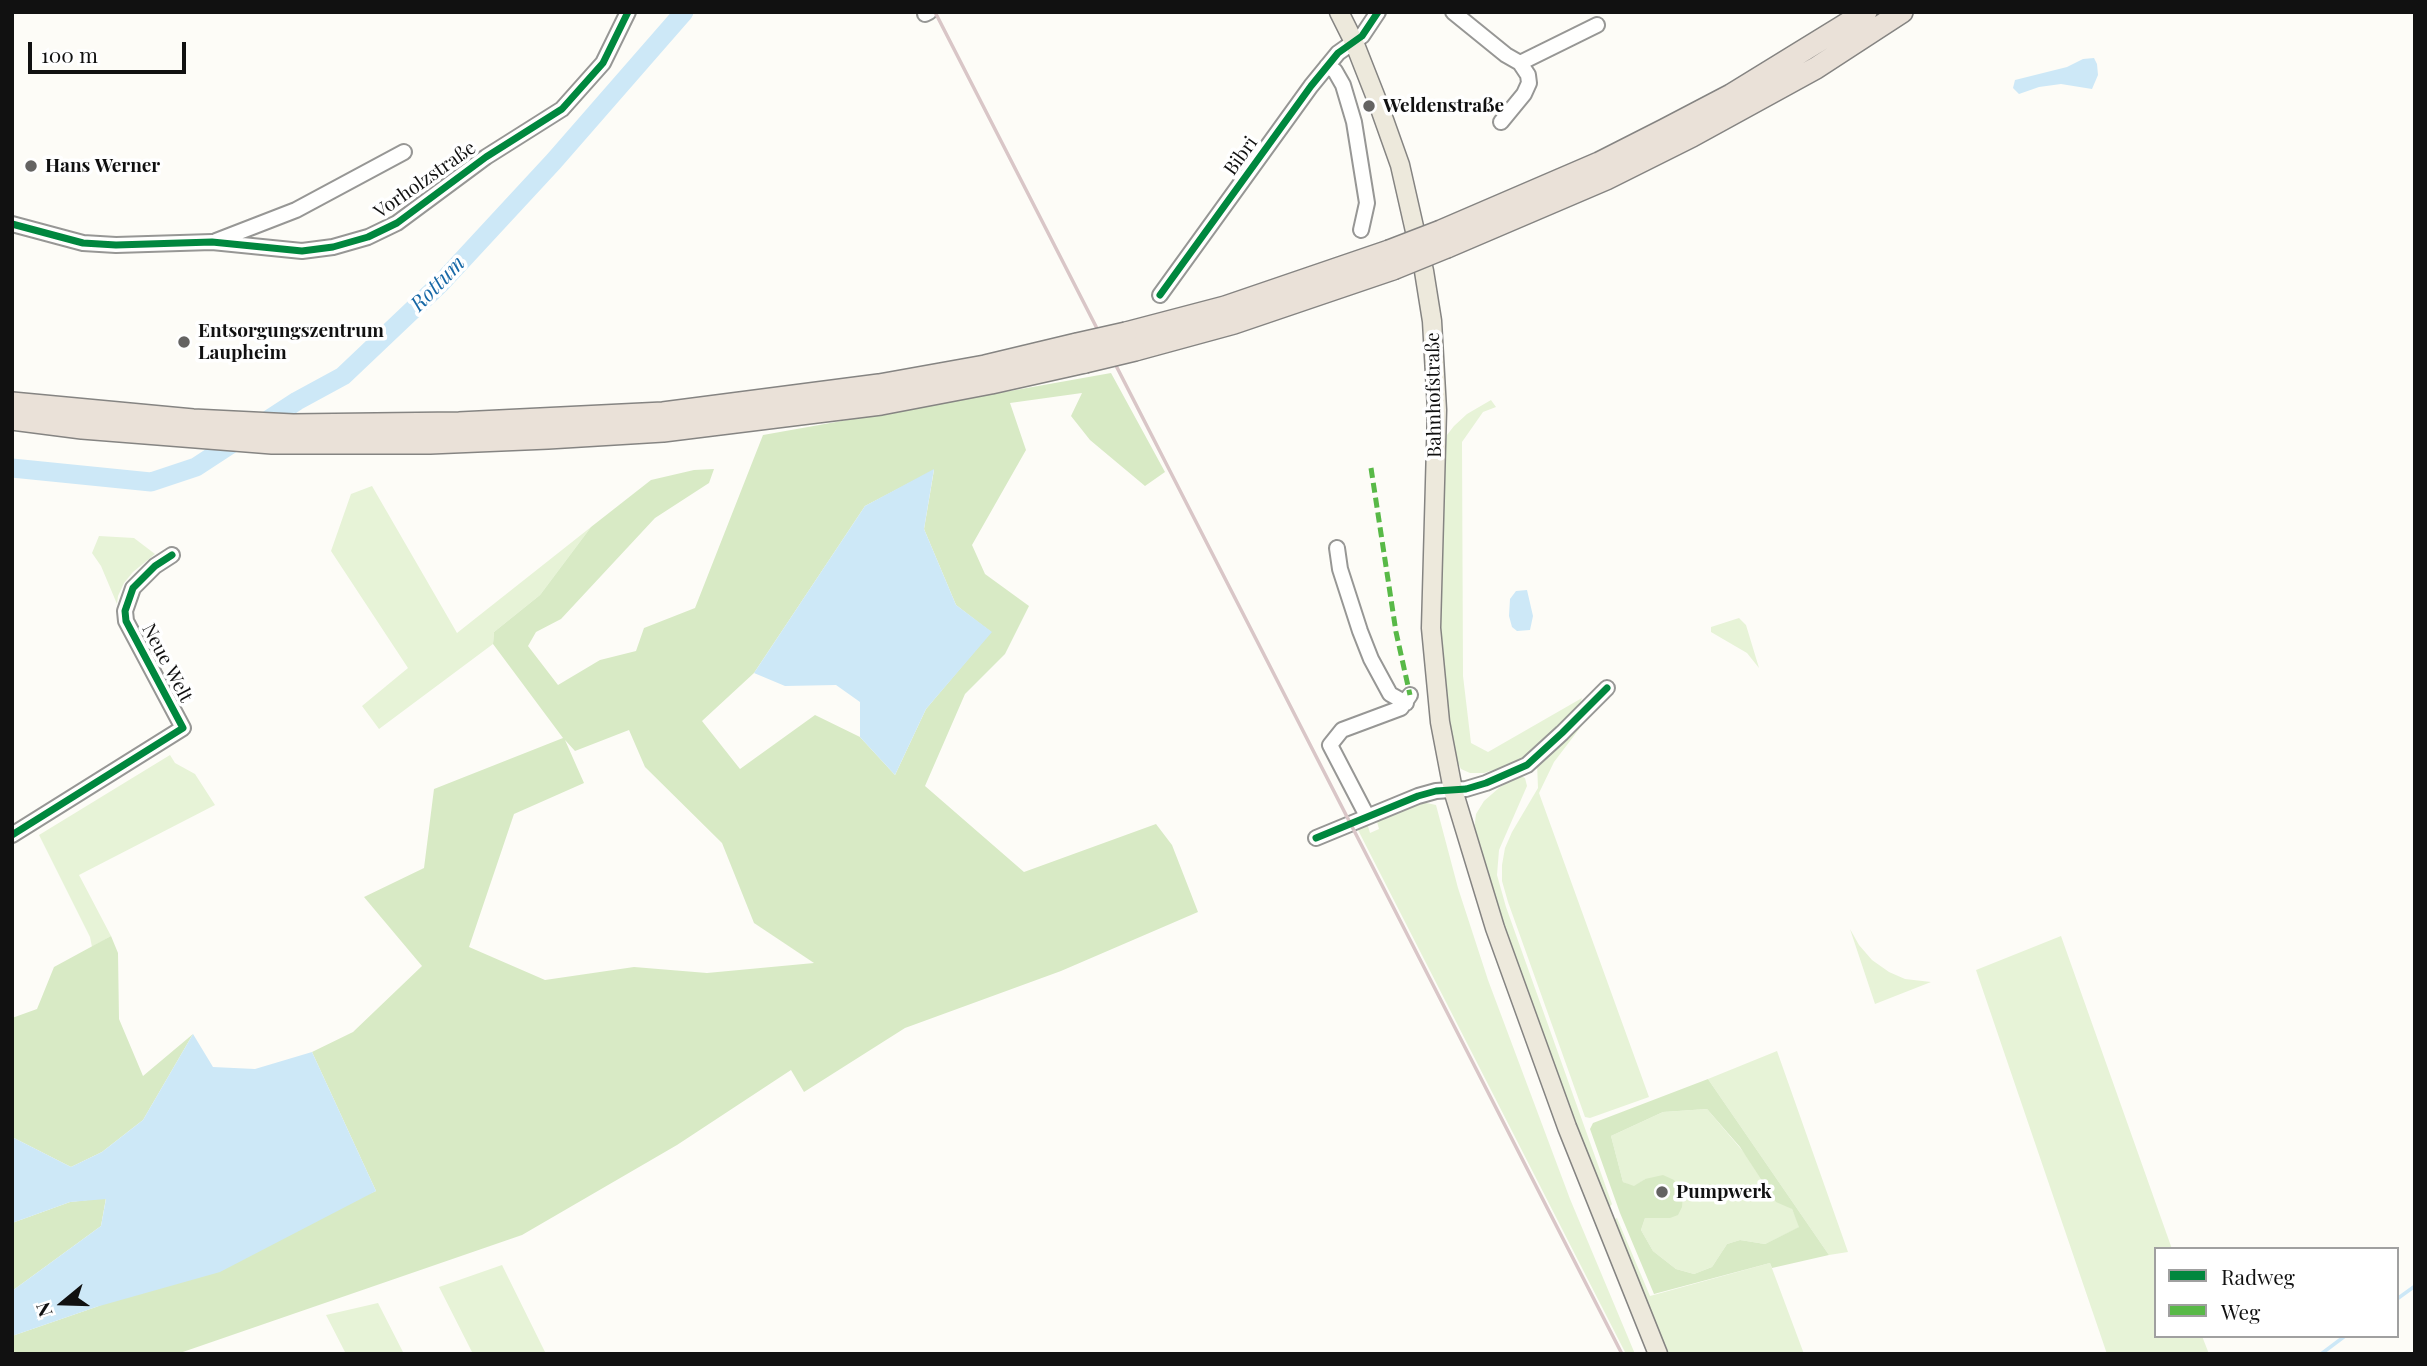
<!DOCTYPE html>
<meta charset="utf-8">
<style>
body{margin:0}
#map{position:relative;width:2427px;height:1366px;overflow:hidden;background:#fdfcf7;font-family:"Playfair Display",serif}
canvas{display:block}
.frame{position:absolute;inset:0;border:14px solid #111;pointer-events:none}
.legend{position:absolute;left:2154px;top:1247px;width:245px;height:91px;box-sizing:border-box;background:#fff;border:2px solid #a0a0a0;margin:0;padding:9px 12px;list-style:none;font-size:21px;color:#111}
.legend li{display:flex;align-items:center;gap:14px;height:35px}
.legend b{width:35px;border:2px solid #a0a0a0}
.north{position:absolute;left:28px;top:1268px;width:70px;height:70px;-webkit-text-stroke:5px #fff;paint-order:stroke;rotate:251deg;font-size:19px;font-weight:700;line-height:28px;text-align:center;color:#111}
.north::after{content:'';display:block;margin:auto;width:24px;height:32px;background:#111;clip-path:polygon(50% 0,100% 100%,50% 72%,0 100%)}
.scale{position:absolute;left:28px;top:42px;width:158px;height:32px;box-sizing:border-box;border:4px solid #111;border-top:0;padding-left:9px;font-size:21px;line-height:24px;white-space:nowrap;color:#111;-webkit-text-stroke:5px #fff;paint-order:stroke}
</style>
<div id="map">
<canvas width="2427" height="1366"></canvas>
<div class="frame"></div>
<ul class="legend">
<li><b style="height:9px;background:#00873e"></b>Radweg</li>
<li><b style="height:9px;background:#58b947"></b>Weg</li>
</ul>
<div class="north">N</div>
<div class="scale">100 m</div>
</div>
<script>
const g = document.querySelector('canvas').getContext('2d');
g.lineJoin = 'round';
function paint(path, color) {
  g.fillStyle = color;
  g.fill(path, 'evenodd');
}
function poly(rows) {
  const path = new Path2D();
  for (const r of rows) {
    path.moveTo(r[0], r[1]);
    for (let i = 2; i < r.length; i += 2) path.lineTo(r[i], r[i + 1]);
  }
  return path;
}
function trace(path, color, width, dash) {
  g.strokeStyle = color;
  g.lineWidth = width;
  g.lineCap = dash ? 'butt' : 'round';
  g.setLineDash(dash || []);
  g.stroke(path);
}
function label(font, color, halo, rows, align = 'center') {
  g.font = font + ' "Playfair Display",serif';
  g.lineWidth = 7;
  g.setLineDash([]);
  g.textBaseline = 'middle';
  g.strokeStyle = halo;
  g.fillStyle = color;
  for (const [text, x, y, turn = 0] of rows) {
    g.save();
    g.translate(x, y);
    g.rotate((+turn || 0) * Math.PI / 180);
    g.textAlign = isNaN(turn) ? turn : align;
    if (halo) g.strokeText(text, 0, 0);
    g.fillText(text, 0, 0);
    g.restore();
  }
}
paint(poly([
 [1491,400,1496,407,1483,412,1462,442,1463,676,1471,743,1488,752,1582,698,1578,709,1543,744,1520,760,1500,768,1484,773,1470,773,1461,769,1455,757,1447,714,1442,658,1439,618,1445,449,1447,435,1454,426,1467,414],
 [372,486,457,633,591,527,540,595,494,632,493,644,379,729,362,706,408,668,331,551,351,494],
 [99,536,134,538,155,554,133,572,124,583,118,596,117,604,101,566,92,553],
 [1739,618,1746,625,1759,668,1747,653,1711,632,1711,627],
 [1602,699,1554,762,1539,793,1649,1097,1590,1118,1585,1117,1508,902,1502,881,1502,865,1505,848,1512,832,1538,788,1537,763],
 [170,755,175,763,195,774,215,805,79,875,111,936,92,947,90,937,39,835],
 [1519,775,1525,778,1527,786,1499,850,1497,875,1506,907,1612,1204,1609,1208,1604,1208,1591,1176,1502,920,1474,830,1476,814,1484,801,1500,787],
 [1422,802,1436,805,1458,888,1488,980,1570,1199,1635,1354,1626,1354,1358,830,1359,825,1367,823,1370,833,1379,829,1376,818],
 [1850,929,1859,945,1872,960,1889,972,1905,979,1931,982,1875,1004],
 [2061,936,2172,1249,2156,1249,2156,1336,2202,1336,2209,1354,2107,1354,1976,970],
 [1777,1051,1848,1252,1829,1255,1708,1079],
 [1707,1109,1792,1209,1800,1227,1765,1244,1740,1240,1727,1244,1712,1267,1694,1274,1676,1269,1653,1251,1641,1230,1645,1218,1657,1218,1645,1179,1634,1187,1623,1182,1611,1136,1663,1112],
 [1617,1218,1650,1296,1770,1263,1804,1354,1665,1354,1612,1220],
 [502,1265,546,1354,473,1354,439,1287],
 [378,1303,404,1354,346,1354,326,1315]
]), '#e7f3d7');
paint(poly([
 [1111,373,1165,472,1145,486,1090,440,1071,416,1082,393,1010,403,1026,450,972,545,985,574,1029,606,1005,654,965,694,925,786,1024,872,1156,824,1172,845,1198,912,1061,971,905,1028,804,1092,791,1070,677,1145,522,1235,177,1354,12,1354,12,1336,96,1307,376,1191,312,1052,353,1032,422,966,364,897,424,868,434,789,563,738,493,644,494,632,540,595,591,527,651,480,694,470,714,469,709,483,655,518,561,619,536,632,528,646,558,685,600,660,636,651,644,628,695,608,763,435],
 [934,470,924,529,956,605,991,632,926,709,895,775,860,737,815,715,740,769,702,721,754,673,865,506],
 [629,730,645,767,722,843,754,923,814,963,707,973,634,967,545,980,469,947,514,814,584,783,565,740,575,751],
 [111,936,118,953,119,1019,143,1076,193,1034,143,1120,102,1152,71,1167,12,1137,12,1018,37,1009,54,967],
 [1708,1079,1829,1255,1772,1268,1770,1263,1654,1294,1620,1213,1590,1129,1593,1123],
 [1707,1109,1740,1147,1776,1202,1792,1209,1799,1227,1765,1244,1740,1240,1727,1244,1712,1267,1694,1274,1676,1269,1653,1251,1641,1230,1645,1218,1670,1218,1678,1215,1682,1207,1683,1194,1674,1180,1663,1175,1645,1179,1634,1186,1623,1182,1611,1136,1663,1112],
 [106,1198,101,1226,12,1291,12,1223,70,1202]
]), '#d8eac5');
paint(poly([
 [2094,58,2097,64,2098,75,2092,89,2061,84,2039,87,2019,94,2013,88,2015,80,2067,67,2083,59],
 [934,469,924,529,956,605,992,632,926,709,895,775,860,737,860,702,836,685,785,686,754,673,865,506],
 [1527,590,1533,616,1530,630,1517,631,1512,627,1509,616,1510,599,1516,591],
 [193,1034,213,1067,255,1069,312,1052,376,1191,220,1272,96,1307,12,1336,12,1291,101,1226,106,1199,70,1202,12,1223,12,1137,71,1167,102,1152,143,1120]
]), '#cde8f7');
trace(poly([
 [2397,1299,2415,1286],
 [2321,1354,2345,1336]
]), '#cde8f7', 3.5);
trace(poly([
 [12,468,151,482,196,467,297,401,343,376,441,283,554,161,684,12]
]), '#cde8f7', 19);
const minor = poly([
 [1453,12,1506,55,1520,63,1597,25],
 [925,14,929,12],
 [1327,66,1335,71,1343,85,1354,122,1367,203,1361,230],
 [1501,122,1524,94,1529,83,1528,75,1520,63],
 [12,224,83,243,116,245,212,242,302,251,333,247,368,237,397,223,486,157,562,109,603,63,628,12],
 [216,241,296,210,404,152],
 [1160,295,1311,86,1338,53,1362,36,1378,12],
 [1337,548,1340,569,1360,631,1371,659,1390,694,1406,703],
 [1367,816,1330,745,1342,730,1401,708,1410,695],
 [12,835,183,728,126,621,125,611,133,588,155,566,172,555],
 [1316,838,1418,796,1436,791,1466,789,1486,783,1527,765,1562,733,1607,688]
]);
const major = poly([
 [1339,12,1354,42,1378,103,1400,165,1424,271,1432,321,1437,410,1431,628,1440,722,1453,790,1495,928,1567,1127,1658,1354]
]);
const highway = poly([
 [1441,231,1599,163,1664,130,1731,95,1866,12],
 [1447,247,1606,179,1692,136,1816,68,1902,12],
 [1126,333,1225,307,1389,251],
 [1135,350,1234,323,1393,269],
 [12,403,193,420,293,425,459,423,663,413,879,385,985,366,1077,344],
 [12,419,82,428,272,443,430,443,548,438,663,431,881,404,991,383,1085,362]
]);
trace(minor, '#979795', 18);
trace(major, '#858482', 21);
trace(highway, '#858482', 24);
trace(minor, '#fffffe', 14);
trace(major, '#ede9dc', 18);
trace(highway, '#eae1d8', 21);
trace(poly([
 [935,12,1622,1354]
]), '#d9c6c7', 3.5);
const highwayBridge = poly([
 [1389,251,1441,231],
 [1393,269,1447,247],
 [1077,344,1126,333],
 [1085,362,1135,350]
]);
trace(highwayBridge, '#858482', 24, []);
trace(highwayBridge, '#eae1d8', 21);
trace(poly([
 [1371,468,1396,632,1410,695]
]), '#58b947', 5, [10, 5]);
trace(poly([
 [12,224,83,243,116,245,212,242,302,251,333,247,368,237,397,223,486,157,562,109,603,63,628,12],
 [1160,295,1311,86,1338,53,1362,36,1378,12],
 [12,835,183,728,126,621,125,611,133,588,155,566,172,555],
 [1316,838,1418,796,1436,791,1466,789,1486,783,1527,765,1562,733,1607,688]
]), '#00873e', 7);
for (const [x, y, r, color] of [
 [1369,106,7,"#646362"],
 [31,166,7,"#646362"],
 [184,342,7,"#646362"],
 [1662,1192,7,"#646362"]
]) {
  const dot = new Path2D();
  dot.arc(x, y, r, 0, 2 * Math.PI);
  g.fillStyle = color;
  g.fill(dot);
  trace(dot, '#fff', 2.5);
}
label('bold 19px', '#111', '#fff', [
 ["Weldenstraße",1383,106],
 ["Hans Werner",45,166],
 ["Entsorgungszentrum",198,331],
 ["Laupheim",198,353],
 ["Pumpwerk",1676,1192]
], 'left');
label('19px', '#111', '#fff', [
 ["Bibri",1241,156,-54],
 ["Vorholzstraße",425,180,-35],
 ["Bahnhofstraße",1434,395,-91],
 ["Neue Welt",167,663,62]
]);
label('italic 21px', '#1768a6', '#fff', [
 ["Rottum",438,284,-46]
]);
</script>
